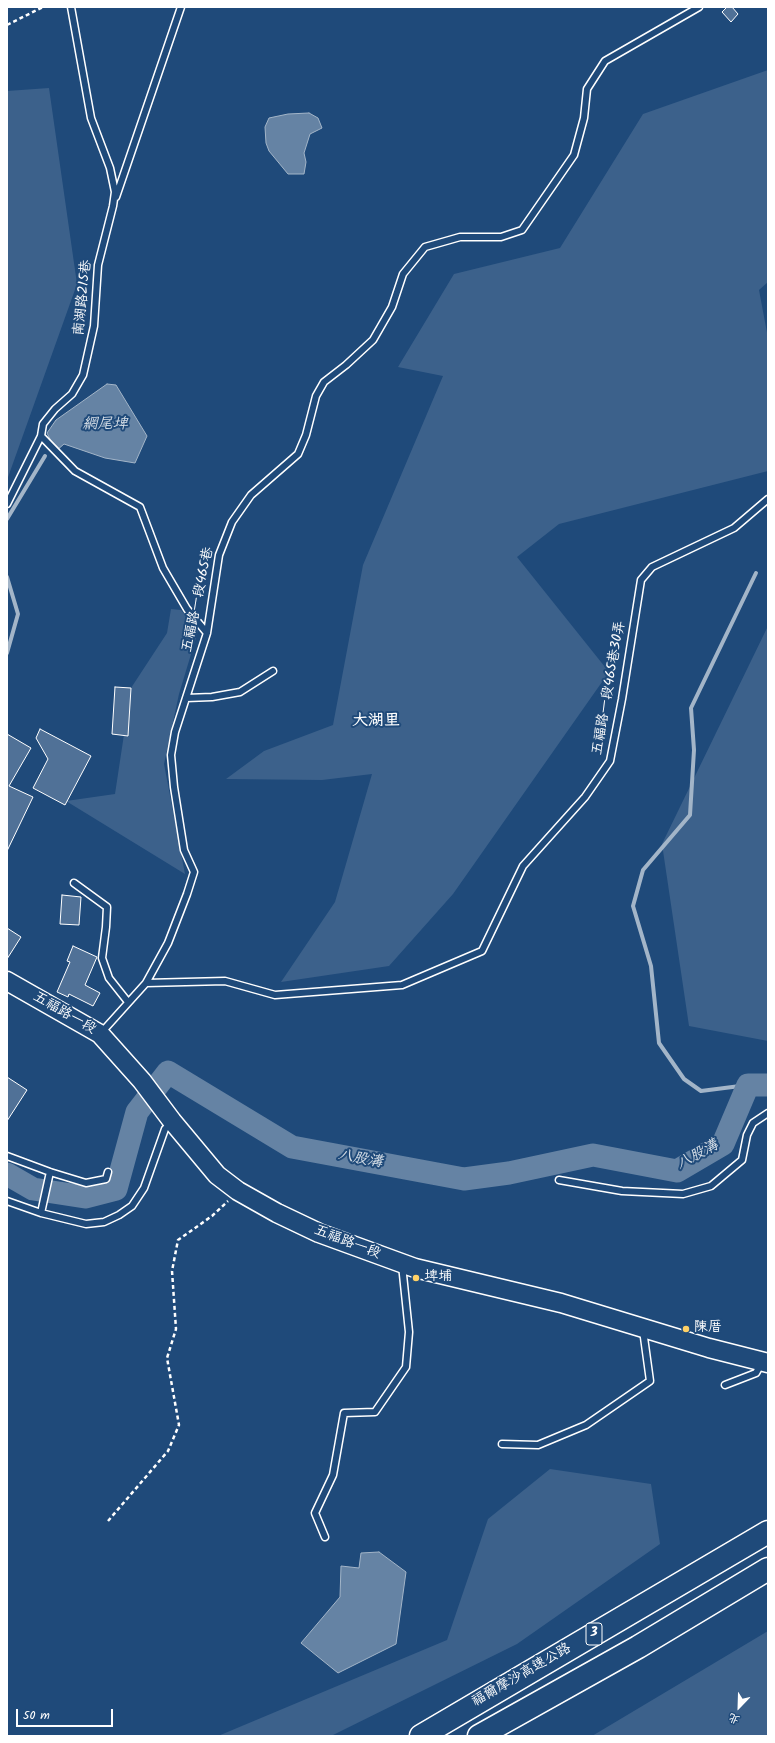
<!DOCTYPE html>
<meta charset="utf-8">
<style>
body{margin:0}
#map{position:relative;width:775px;height:1743px;overflow:hidden;background:#1f4a7a;font-family:Kalam,"LXGW WenKai TC",sans-serif}
canvas{display:block}
.frame{position:absolute;inset:0;border:8px solid #fff;pointer-events:none}
.north{position:absolute;left:719px;top:1687px;width:40px;height:40px;-webkit-text-stroke:3px #1f4a7a;paint-order:stroke;rotate:203deg;font-size:11px;font-weight:700;line-height:16px;text-align:center;color:#fff}
.north::after{content:'';display:block;margin:auto;width:14px;height:18px;background:#fff;clip-path:polygon(50% 0,100% 100%,50% 72%,0 100%)}
.scale{position:absolute;left:16px;top:1709px;width:97px;height:18px;box-sizing:border-box;border:2px solid #fff;border-top:0;padding-left:5px;font-size:12px;line-height:14px;white-space:nowrap;color:#fff;-webkit-text-stroke:3px #1f4a7a;paint-order:stroke}
</style>
<div id="map">
<canvas width="775" height="1743"></canvas>
<div class="frame"></div>
<div class="north">北</div>
<div class="scale">50 m</div>
</div>
<script>
const g = document.querySelector('canvas').getContext('2d');
g.lineJoin = 'round';
function paint(path, color) {
  g.fillStyle = color;
  g.fill(path, 'evenodd');
}
function poly(rows) {
  const path = new Path2D();
  for (const r of rows) {
    path.moveTo(r[0], r[1]);
    for (let i = 2; i < r.length; i += 2) path.lineTo(r[i], r[i + 1]);
  }
  return path;
}
function trace(path, color, width, dash) {
  g.strokeStyle = color;
  g.lineWidth = width;
  g.lineCap = dash ? 'butt' : 'round';
  g.setLineDash(dash || []);
  g.stroke(path);
}
function label(font, color, halo, rows, align = 'center') {
  g.font = font + ' Kalam,"LXGW WenKai TC",sans-serif';
  g.lineWidth = 4;
  g.setLineDash([]);
  g.textBaseline = 'middle';
  g.strokeStyle = halo;
  g.fillStyle = color;
  for (const [text, x, y, turn = 0] of rows) {
    g.save();
    g.translate(x, y);
    g.rotate((+turn || 0) * Math.PI / 180);
    g.textAlign = isNaN(turn) ? turn : align;
    if (halo) g.strokeText(text, 0, 0);
    g.fillText(text, 0, 0);
    g.restore();
  }
}
paint(poly([
 [768,70,768,282,759,290,768,338,768,471,559,524,517,557,609,672,453,894,389,966,281,982,335,902,372,774,322,780,226,779,264,751,333,725,363,565,443,376,398,367,454,274,560,248,643,114],
 [49,88,77,284,7,480,7,91],
 [171,609,181,610,198,631,179,694,164,764,185,874,66,801,115,794,131,688,167,633],
 [768,626,768,1041,689,1026,662,844],
 [550,1469,651,1484,660,1544,517,1644,331,1736,218,1736,447,1640,488,1519],
 [768,1631,768,1736,592,1736]
]), '#3c618b');
const water = poly([
 [309,113,318,118,322,128,310,134,304,153,306,162,304,174,288,174,269,151,266,143,265,127,269,118,288,114,309,113],
 [107,384,116,385,147,436,135,463,105,458,64,444,56,451,47,433,56,420,107,384],
 [379,1552,406,1572,396,1644,338,1673,301,1643,340,1597,341,1566,359,1568,361,1553,379,1552]
]);
paint(water, '#6583a4');
trace(water, '#a3b5c8', 1);
trace(poly([
 [7,519,45,456],
 [7,577,18,614,7,653],
 [748,1085,701,1091,684,1079,659,1043,651,966,633,906,643,870,690,815,694,750,691,708,756,573]
]), '#a3b5c8', 4);
trace(poly([
 [7,1174,33,1189,85,1197,116,1189,137,1112,168,1072,292,1147,464,1179,509,1173,593,1155,677,1171,723,1144,748,1085,768,1085]
]), '#6583a4', 23);
const building = poly([
 [727,7,732,7,738,14,731,22,722,12,727,7],
 [115,687,131,688,128,736,112,734,115,687],
 [40,729,91,756,65,805,33,788,48,759,36,738,40,729],
 [7,734,31,748,9,786,33,797,7,851,7,734],
 [62,895,81,897,79,925,60,924,62,895],
 [7,928,21,937,7,959,7,928],
 [73,946,97,957,85,985,100,993,93,1006,69,994,68,997,57,992,70,962,67,961,73,946],
 [7,1077,27,1090,7,1121,7,1077]
]);
paint(building, '#507197');
trace(building, '#fff', 1);
const lane = poly([
 [71,7,91,118,110,168,115,192,113,206,98,265,94,326,83,375,72,394,55,409,43,424,41,436,75,471,140,507,163,568,187,609,207,633],
 [116,197,181,7],
 [7,504,41,436],
 [186,698,212,697,240,692,273,671],
 [74,883,107,907,106,927,102,958,109,978,128,1002],
 [146,983,225,981,275,995,402,985,482,951,523,866,585,797,610,761,622,699,641,580,652,567,734,528,768,499],
 [101,1033,146,983,168,943,187,894,194,872,184,850,174,787,171,755,175,732,207,633,219,555,232,522,251,495,298,454,306,435,316,396,324,382,346,365,373,340,392,307,403,274,425,247,460,237,501,237,522,230,574,155,584,118,587,89,605,61,699,7],
 [7,1156,50,1172,86,1183,106,1179,108,1172],
 [559,1180,622,1191,683,1194,711,1186,742,1160,747,1135,753,1123,768,1113],
 [7,1201,41,1213,86,1224,104,1222,119,1215,132,1206,144,1188,165,1129,172,1122],
 [41,1213,50,1172],
 [725,1385,756,1373,761,1364],
 [502,1444,538,1445,586,1425,650,1381,643,1330],
 [325,1537,315,1513,333,1475,344,1413,375,1412,406,1367,409,1332,402,1265]
]);
const secondary = poly([
 [7,981,100,1034,142,1081,172,1121,217,1175,238,1191,277,1213,319,1233,415,1268,561,1303,709,1348,768,1363]
]);
const highway = poly([
 [421,1736,768,1532],
 [479,1736,638,1647,768,1569]
]);
trace(lane, '#fff', 9);
trace(secondary, '#fff', 21);
trace(highway, '#fff', 25);
trace(poly([
 [7,25,43,7],
 [108,1521,168,1451,179,1425,167,1358,176,1329,172,1271,178,1240,212,1216,228,1201]
]), '#fff', 2.5, [4, 3]);
trace(lane, '#1f4a7a', 6);
trace(secondary, '#1f4a7a', 18);
trace(highway, '#1f4a7a', 22);
for (const [x, y, r, color] of [
 [416,1278,4,"#ffd166"],
 [686,1329,4,"#ffd166"]
]) {
  const dot = new Path2D();
  dot.arc(x, y, r, 0, 2 * Math.PI);
  g.fillStyle = color;
  g.fill(dot);
  trace(dot, '#1f4a7a', 1.5);
}
for (const [x, y, w] of [
 [594,1634,16]
]) {
  const box = new Path2D();
  box.roundRect(x - w / 2, y - 11, w, 22, 3);
  g.fillStyle = '#1f4a7a';
  g.fill(box);
  trace(box, '#fff', 1);
}
label('bold 13px', '#fff', null, [
 ["3",594,1634]
]);
label('14px', '#fff', '#1f4a7a', [
 ["南湖路215巷",84,298,-84],
 ["五福路一段465巷",199,600,-78],
 ["五福路一段465巷30弄",610,688,-80],
 ["五福路一段",64,1014,30],
 ["五福路一段",347,1243,21],
 ["福爾摩沙高速公路",522,1676,-30]
]);
label('14px', '#fff', '#1f4a7a', [
 ["埤埔",424,1278],
 ["陳厝",694,1329]
], 'left');
label('italic 15px', '#d8e0e8', '#1f4a7a', [
 ["網尾埤",105,425],
 ["八股溝",698,1156,-29],
 ["八股溝",360,1160,10]
]);
label('bold 16px', '#fff', '#1f4a7a', [
 ["大湖里",376,722]
]);
</script>
